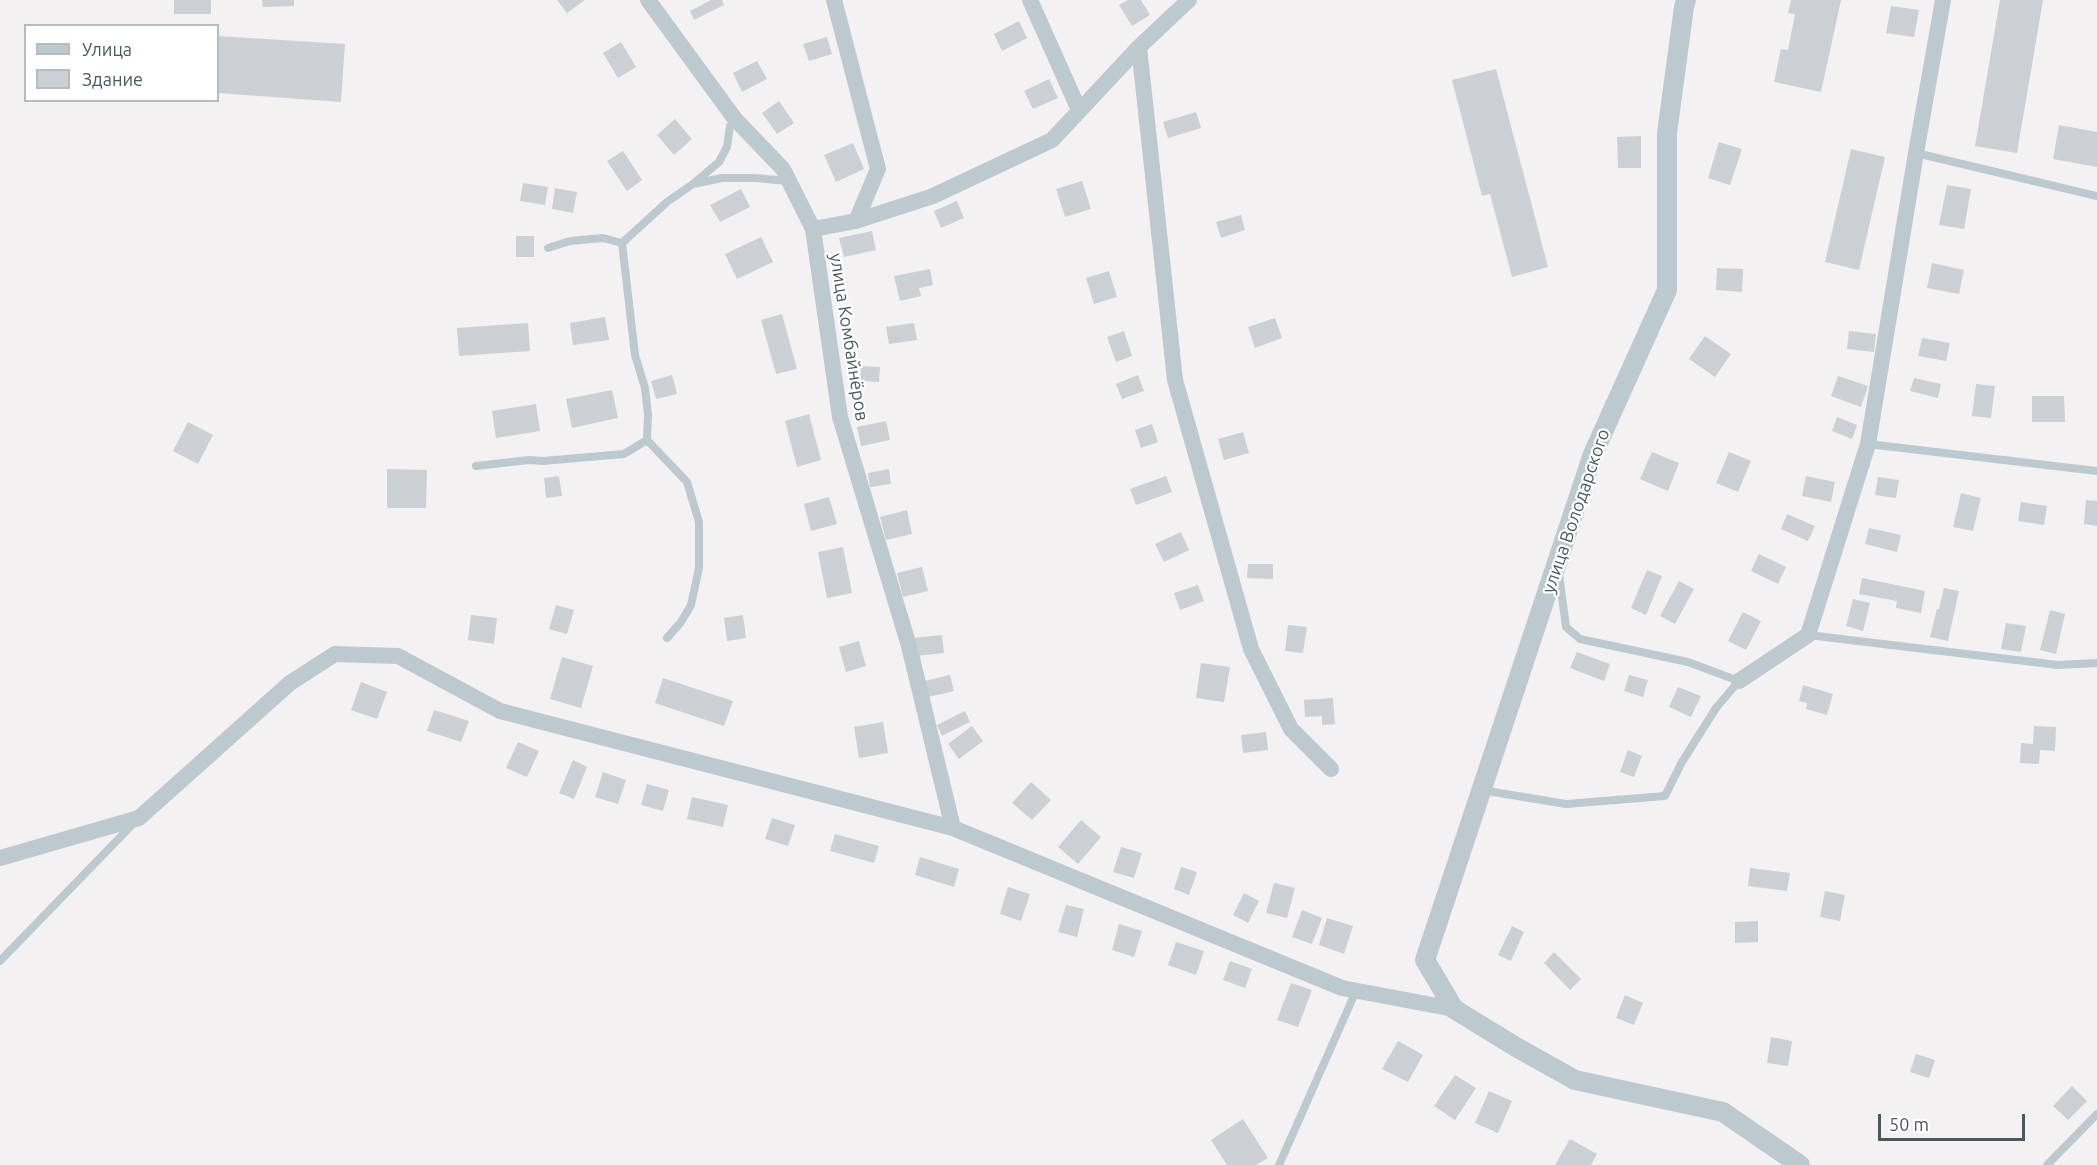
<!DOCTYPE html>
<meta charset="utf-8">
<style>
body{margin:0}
#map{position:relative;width:2097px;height:1165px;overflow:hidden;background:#f4f1f2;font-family:Ubuntu,sans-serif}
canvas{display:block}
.legend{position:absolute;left:24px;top:24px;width:195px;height:78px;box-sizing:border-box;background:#fff;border:2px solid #b6bdbf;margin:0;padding:8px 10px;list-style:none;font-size:18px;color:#485a60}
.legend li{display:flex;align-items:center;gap:12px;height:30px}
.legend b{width:30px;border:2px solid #b6bdbf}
.scale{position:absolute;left:1878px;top:1114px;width:147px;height:27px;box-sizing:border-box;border:3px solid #485a60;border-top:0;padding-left:8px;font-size:18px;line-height:21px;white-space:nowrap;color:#485a60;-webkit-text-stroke:4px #fff;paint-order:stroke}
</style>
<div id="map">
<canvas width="2097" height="1165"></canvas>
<ul class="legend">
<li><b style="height:8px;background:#bccacf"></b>Улица</li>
<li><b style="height:16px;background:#cbd0d4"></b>Здание</li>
</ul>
<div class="scale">50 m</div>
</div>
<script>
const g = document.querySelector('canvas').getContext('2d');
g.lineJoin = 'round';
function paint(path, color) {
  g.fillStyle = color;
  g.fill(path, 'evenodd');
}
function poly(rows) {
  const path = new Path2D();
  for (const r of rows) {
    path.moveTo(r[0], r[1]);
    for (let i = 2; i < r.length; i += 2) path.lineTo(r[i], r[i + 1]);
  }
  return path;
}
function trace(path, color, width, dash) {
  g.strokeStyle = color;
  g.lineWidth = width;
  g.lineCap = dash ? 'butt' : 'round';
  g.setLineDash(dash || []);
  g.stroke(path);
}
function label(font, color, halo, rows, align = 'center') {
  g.font = font + ' Ubuntu,sans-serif';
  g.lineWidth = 4.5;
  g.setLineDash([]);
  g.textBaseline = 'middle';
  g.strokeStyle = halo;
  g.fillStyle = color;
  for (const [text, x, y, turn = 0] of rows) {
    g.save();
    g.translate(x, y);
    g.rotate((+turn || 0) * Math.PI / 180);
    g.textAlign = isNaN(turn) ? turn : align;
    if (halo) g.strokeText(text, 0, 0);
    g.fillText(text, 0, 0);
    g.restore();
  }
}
paint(poly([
 [174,0,211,0,211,14,174,14],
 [262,0,294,0,294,6,263,7],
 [557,0,585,0,567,13],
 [711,0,722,0,724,5,694,20,690,11],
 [1128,0,1141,0,1150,15,1132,26,1119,5],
 [1791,0,1841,0,1821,92,1774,82,1781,49,1788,50,1795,14,1788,13],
 [2000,0,2043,0,2017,153,1975,146],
 [1891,6,1919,10,1914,37,1886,33],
 [1019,21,1027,38,1002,51,994,34],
 [218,36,345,44,341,102,218,93],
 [827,37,832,54,809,61,803,44],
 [621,42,636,67,618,78,603,53],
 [757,61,767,79,742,92,733,73],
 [1496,69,1548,267,1512,277,1490,194,1482,196,1452,80],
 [1049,79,1058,98,1033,109,1024,91],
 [779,101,794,123,777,134,762,113],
 [1196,112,1201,128,1168,138,1163,122],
 [675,119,692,139,674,155,657,135],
 [2059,125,2097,132,2097,167,2053,159],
 [1641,136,1641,168,1618,168,1617,137],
 [1719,142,1742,149,1730,185,1708,178],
 [853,143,864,169,836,182,824,155],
 [1851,149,1885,157,1859,270,1825,262],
 [623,151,642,180,627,191,607,161],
 [1082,181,1091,209,1065,217,1056,189],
 [523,183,548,187,545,205,520,201],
 [1947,185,1971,189,1964,229,1939,225],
 [555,188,577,192,573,213,552,209],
 [741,189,750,207,720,222,710,205],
 [957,201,964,218,941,228,934,211],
 [1241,215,1245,230,1221,238,1216,222],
 [872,231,876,250,844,257,839,238],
 [516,236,534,236,534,257,516,257],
 [761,237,773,262,737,279,725,254],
 [1932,263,1964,270,1959,294,1927,288],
 [1717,268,1743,269,1742,292,1716,290],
 [930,269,933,285,919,288,921,296,900,301,894,276],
 [1109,271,1117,297,1094,304,1086,278],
 [782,314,797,369,776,374,761,320],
 [605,317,609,340,573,345,570,323],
 [1275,318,1282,338,1255,348,1248,327],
 [528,323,530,351,459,356,457,328],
 [914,323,917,340,889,344,886,327],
 [1124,331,1132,356,1116,362,1107,337],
 [1849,331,1876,334,1874,352,1847,349],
 [1705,336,1731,354,1715,377,1689,359],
 [1922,338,1950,343,1946,361,1918,356],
 [861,366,880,367,879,382,860,381],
 [672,375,677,394,656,399,651,381],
 [1138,375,1144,391,1122,399,1116,384],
 [1838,376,1868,386,1861,407,1831,396],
 [1914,378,1941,384,1938,398,1910,391],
 [1976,384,1995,386,1991,418,1972,416],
 [612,390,618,418,572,428,566,399],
 [2032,396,2064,396,2065,422,2032,422],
 [536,404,540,431,496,438,492,411],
 [809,414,821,460,797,467,785,421],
 [1837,417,1857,425,1852,439,1832,431],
 [886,421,890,440,861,446,857,427],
 [188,422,213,435,198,464,173,451],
 [1152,424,1158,442,1141,448,1135,430],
 [1243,432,1249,453,1224,460,1218,439],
 [1652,452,1679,463,1668,491,1640,479],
 [1729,452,1751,461,1738,492,1716,483],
 [387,469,427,470,426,508,387,508],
 [889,469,891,484,870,487,868,473],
 [559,476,562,496,546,498,544,478],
 [1166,476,1172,492,1136,505,1130,489],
 [1806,476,1835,482,1831,502,1802,496],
 [1878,477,1899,480,1896,498,1875,495],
 [1961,493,1981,498,1973,531,1953,527],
 [829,497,837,524,811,531,804,504],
 [2086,500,2097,501,2097,526,2084,524],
 [2021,502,2047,506,2044,525,2018,521],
 [907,510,912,534,886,540,880,517],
 [1787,514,1815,526,1808,541,1781,529],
 [1869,528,1901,535,1897,552,1865,544],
 [1181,532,1189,550,1164,562,1155,544],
 [843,547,852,593,827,598,818,552],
 [1759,554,1786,567,1778,584,1751,571],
 [1248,564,1273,564,1273,579,1247,578],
 [922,567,928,591,903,597,897,573],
 [1647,570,1662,576,1646,615,1631,608],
 [1862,578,1925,591,1921,613,1896,608,1897,601,1859,594],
 [1679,581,1694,589,1675,624,1660,616],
 [1198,585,1204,601,1180,610,1174,593],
 [1944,588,1959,591,1948,641,1930,637,1937,609,1939,609],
 [1853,599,1870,603,1863,631,1846,626],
 [556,605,574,610,567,634,549,629],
 [2050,610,2065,614,2056,654,2040,650],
 [1743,612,1761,621,1746,650,1728,641],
 [471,615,497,618,494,644,468,640],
 [743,615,746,638,727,641,724,618],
 [2006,623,2026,626,2021,652,2001,649],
 [1288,625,1307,627,1303,653,1285,651],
 [942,635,944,653,915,656,913,638],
 [859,641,866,666,846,672,839,647],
 [1577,652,1610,664,1604,681,1570,668],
 [562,657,593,666,581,708,550,699],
 [1201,663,1230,667,1224,702,1196,698],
 [950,675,954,691,928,697,924,681],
 [1629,675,1648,680,1643,697,1624,691],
 [663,678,733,701,724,726,655,703],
 [361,682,387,692,377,719,351,710],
 [1803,685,1833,694,1827,715,1806,709,1807,703,1799,701],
 [1678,687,1701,696,1691,717,1669,707],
 [1333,698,1335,724,1322,725,1322,716,1305,717,1304,700],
 [434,710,469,721,461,742,427,731],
 [965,711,970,722,942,736,937,725],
 [883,722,888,753,859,758,854,727],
 [972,726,983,741,959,759,948,744],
 [2034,726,2056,727,2055,751,2040,750,2039,764,2020,763,2021,743,2033,744],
 [1266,732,1268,750,1243,753,1241,735],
 [518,742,539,751,527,777,506,768],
 [1628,750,1642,756,1634,777,1620,772],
 [573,760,587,767,574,799,559,793],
 [603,772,626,780,618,804,595,797],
 [1031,782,1051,800,1032,820,1012,803],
 [647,784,669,790,663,811,641,805],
 [692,797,728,805,723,827,687,819],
 [772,818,795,825,788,846,765,839],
 [1081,820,1101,837,1078,864,1058,847],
 [835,834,879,846,874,863,830,851],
 [1121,847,1142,853,1134,878,1113,872],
 [920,857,959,869,954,887,915,875],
 [1181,867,1197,872,1189,895,1174,889],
 [1750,868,1790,873,1787,891,1748,886],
 [1274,883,1295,888,1287,918,1266,913],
 [1008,887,1030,894,1021,921,1000,914],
 [1825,891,1845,895,1840,921,1820,917],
 [1244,893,1259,901,1248,923,1233,915],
 [1066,905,1084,909,1077,937,1058,932],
 [1302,910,1322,918,1312,944,1292,937],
 [1327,918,1353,926,1344,954,1319,945],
 [1758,921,1758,942,1735,943,1735,922],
 [1119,924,1142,931,1134,957,1112,950],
 [1512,926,1524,932,1511,961,1498,955],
 [1176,942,1204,951,1196,975,1168,965],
 [1554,952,1581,979,1570,990,1544,963],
 [1230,961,1252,969,1245,988,1223,980],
 [1291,983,1312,990,1298,1027,1277,1020],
 [1625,995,1643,1003,1634,1025,1616,1018],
 [1771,1037,1792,1041,1788,1066,1767,1063],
 [1398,1041,1423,1055,1408,1082,1382,1069],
 [1916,1054,1935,1060,1929,1078,1910,1072],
 [1455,1075,1476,1088,1455,1120,1434,1106],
 [2072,1086,2087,1101,2068,1120,2053,1106],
 [1489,1091,1512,1101,1498,1133,1475,1123],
 [1243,1119,1268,1158,1256,1165,1227,1165,1211,1140],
 [1570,1139,1597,1154,1591,1165,1555,1165]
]), '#cbd0d4');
trace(poly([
 [1916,153,2097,196],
 [694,183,719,162,727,147,730,126,735,119],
 [548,248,570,241,603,238,622,243],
 [647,440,687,482,699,522,699,568,691,605,681,622,667,638],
 [1868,444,2097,471],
 [476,466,529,460,543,461,624,454,647,440,648,415,645,388,635,355,622,243,667,202,693,184,722,178,755,178,789,181],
 [1808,635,2058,665,2097,663],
 [1481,790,1566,804,1665,796,1682,762,1716,708,1739,681,1688,662,1580,639,1566,627,1559,574],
 [0,961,133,824],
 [1279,1165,1356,991],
 [2047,1165,2097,1114]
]), '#bccacf', 8);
trace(poly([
 [648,0,735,119,783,169,813,229,840,417,909,646,953,828],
 [834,0,878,169,856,221],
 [1030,0,1079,110],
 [1139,47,1175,380,1251,649,1291,729,1331,769],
 [813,229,856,221,933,196,1052,140,1139,47,1189,0],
 [1739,681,1808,635,1868,444,1916,153,1943,0],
 [0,858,139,818,290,683,335,654,398,656,500,711,953,828,1342,988,1454,1009]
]), '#bccacf', 16);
trace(poly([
 [1686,0,1684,7,1667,133,1667,290,1593,454,1425,960,1454,1009,1516,1047,1575,1080,1723,1112,1800,1165]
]), '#bccacf', 20);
label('18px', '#485a60', '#fff', [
 ["улица Комбайнёров",849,337,81],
 ["улица Володарского",1576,511,-71]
]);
</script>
